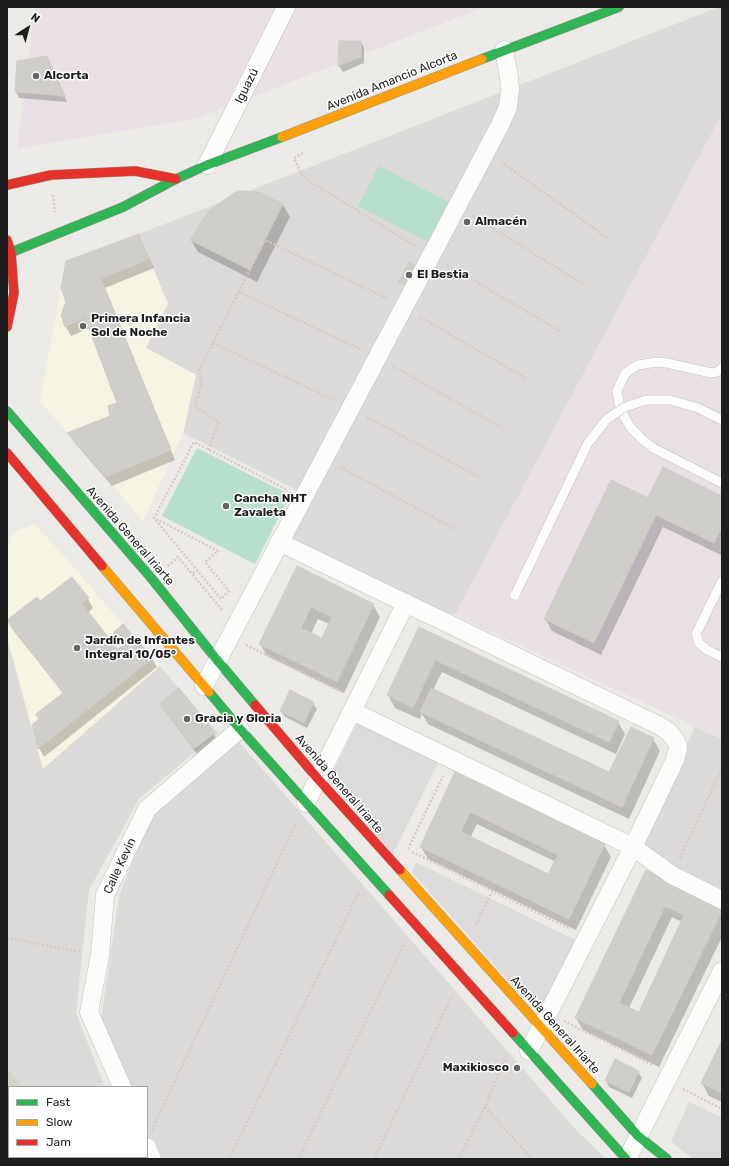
<!DOCTYPE html>
<meta charset="utf-8">
<style>
body{margin:0}
#map{position:relative;width:729px;height:1166px;overflow:hidden;background:#eceae6;font-family:Rubik,sans-serif}
canvas{display:block}
.frame{position:absolute;inset:0;border:8px solid #1e1e1e;pointer-events:none}
.legend{position:absolute;left:8px;top:1086px;width:140px;height:72px;box-sizing:border-box;background:#fff;border:1px solid #a5a5a5;margin:0;padding:5px 7px;list-style:none;font-size:12px;color:#1e1e1e}
.legend li{display:flex;align-items:center;gap:8px;height:20px}
.legend b{width:20px;border:1px solid #a5a5a5}
.north{position:absolute;left:8px;top:8px;width:40px;height:40px;-webkit-text-stroke:3px #fff;paint-order:stroke;rotate:36deg;font-size:11px;font-weight:700;line-height:16px;text-align:center;color:#1e1e1e}
.north::after{content:'';display:block;margin:auto;width:14px;height:18px;background:#1e1e1e;clip-path:polygon(50% 0,100% 100%,50% 72%,0 100%)}
</style>
<div id="map">
<canvas width="729" height="1166"></canvas>
<div class="frame"></div>
<ul class="legend">
<li><b style="height:5px;background:#30b455"></b>Fast</li>
<li><b style="height:5px;background:#ff9f0a"></b>Slow</li>
<li><b style="height:5px;background:#e5322d"></b>Jam</li>
</ul>
<div class="north">N</div>
</div>
<script>
const g = document.querySelector('canvas').getContext('2d');
g.lineJoin = 'round';
function paint(path, color) {
  g.fillStyle = color;
  g.fill(path, 'evenodd');
}
function poly(rows) {
  const path = new Path2D();
  for (const r of rows) {
    path.moveTo(r[0], r[1]);
    for (let i = 2; i < r.length; i += 2) path.lineTo(r[i], r[i + 1]);
  }
  return path;
}
function trace(path, color, width, dash) {
  g.strokeStyle = color;
  g.lineWidth = width;
  g.lineCap = dash ? 'butt' : 'round';
  g.setLineDash(dash || []);
  g.stroke(path);
}
function label(font, color, halo, rows, align = 'center') {
  g.font = font + ' Rubik,sans-serif';
  g.lineWidth = 3;
  g.setLineDash([]);
  g.textBaseline = 'middle';
  g.strokeStyle = halo;
  g.fillStyle = color;
  for (const [text, x, y, turn = 0] of rows) {
    g.save();
    g.translate(x, y);
    g.rotate((+turn || 0) * Math.PI / 180);
    g.textAlign = isNaN(turn) ? turn : align;
    if (halo) g.strokeText(text, 0, 0);
    g.fillText(text, 0, 0);
    g.restore();
  }
}
paint(poly([
 [719,7,722,7,722,114,455,615,406,603,279,542,305,494,183,433,196,375,146,348,168,304,139,234],
 [35,523,218,733,139,799,89,890,76,1013,105,1087,24,1087,7,1069,7,548,12,533],
 [695,727,722,739,722,892,635,852],
 [238,741,577,1131,606,1159,154,1159,147,1140,147,1087,127,1087,101,1019,119,896,150,817],
 [69,1157,133,1157,133,1159,69,1159]
]), '#dbdad8');
paint(poly([
 [35,7,485,7,198,118,17,149],
 [722,114,722,739,455,615]
]), '#e9e0e5');
paint(poly([
 [139,234,168,304,146,348,196,375,183,433,143,521,40,401,66,261],
 [35,523,160,666,43,769,7,638,7,548,12,533]
]), '#f5f3e2');
paint(poly([
 [7,1069,24,1087,9,1087,9,1157,69,1157,69,1159,7,1159]
]), '#d5d3c9');
paint(poly([
 [379,166,451,203,430,243,358,206],
 [197,448,290,495,255,564,162,516]
]), '#b6dfcc');
paint(poly([
 [357,723,438,763,393,854,329,780],
 [416,862,575,940,538,1014,412,872],
 [689,1102,722,1118,722,1159,694,1159,671,1142]
]), '#dcdbda');
paint(poly([
 [340,42,361,42,364,48,364,63,343,72,339,66],
 [47,57,50,63,67,102,19,98,16,92],
 [258,192,283,205,290,217,257,282,198,252,191,240],
 [138,235,154,268,105,288,175,460,112,486,74,442,69,433,111,417,118,403,90,328,71,336,66,327,62,315],
 [722,497,721,555,663,527,601,655,552,631,545,619,648,499],
 [297,568,373,605,380,617,344,693,267,656,260,644],
 [318,619,330,624,323,639,311,634],
 [88,599,93,608,88,613,118,650,123,646,114,633,152,658,157,667,44,757,39,748,64,694,13,630,8,621,40,603],
 [420,628,618,722,625,734,616,754,442,672,433,690,610,773,653,739,660,751,629,819,428,724,422,714,420,719,395,708,388,695],
 [179,689,218,740,198,755,160,705],
 [313,703,317,709,307,728,285,717,281,711],
 [456,774,604,845,611,857,576,930,428,859,421,847],
 [477,824,556,862,549,876,470,838],
 [646,872,722,909,722,937,659,1067,583,1030,576,1018],
 [672,917,682,922,639,1013,629,1008],
 [722,1042,722,1102,709,1096,702,1083],
 [638,1072,642,1078,632,1098,609,1087,606,1081]
]), '#0003');
const building = poly([
 [339,41,361,41,361,57,338,66,339,41],
 [47,56,65,96,15,92,17,61,47,56],
 [239,191,259,192,283,204,250,270,190,240,209,211,234,193,239,191],
 [139,234,149,259,101,279,171,450,106,477,67,433,110,416,108,406,117,403,85,318,65,327,61,315,66,302,61,288,66,261,139,234],
 [409,262,421,268,410,289,398,282,409,262],
 [663,467,722,496,722,527,714,543,656,515,594,643,544,619,611,480,648,498,663,467],
 [297,566,374,604,337,682,259,644,297,566],
 [311,607,332,617,322,638,301,628,311,607],
 [72,577,89,598,82,604,118,649,123,645,113,633,123,624,153,658,38,749,32,725,39,719,36,714,63,693,7,620,37,597,40,601,72,577],
 [419,627,619,721,609,742,435,660,413,708,387,695,419,627],
 [179,688,215,733,194,749,159,704,179,688],
 [431,688,609,772,631,727,654,738,622,807,420,712,431,688],
 [290,690,314,702,304,723,280,711,290,690],
 [455,772,605,844,569,919,420,847,455,772],
 [470,812,558,855,548,874,461,832,470,812],
 [646,870,722,907,722,911,652,1055,575,1018,646,870],
 [665,906,684,915,639,1012,619,1003,665,906],
 [722,1040,722,1093,701,1083,722,1040],
 [615,1059,639,1071,629,1092,605,1081,615,1059]
]);
paint(building, '#d0cecb');
trace(building, '#cfcbc8', 1);
const lane = poly([
 [722,368,717,372,711,373,667,363,657,362,638,365,631,369,625,374,617,391,620,409,625,418,631,428,642,439,653,448,722,483],
 [722,581,696,634,699,643,707,650,722,657]
]);
const street = poly([
 [207,165,286,7],
 [279,542,660,726,669,732,677,743,678,748,675,760,633,847,529,1051],
 [204,686,500,125,508,107,510,90,509,77,504,50],
 [352,711,633,847,672,875,722,900],
 [306,803,406,603],
 [122,1087,89,1012,100,955,105,895,147,809,240,729],
 [147,1147,152,1159],
 [627,1159,722,971]
]);
const fast = poly([
 [482,59,619,7],
 [7,254,123,207,176,179,207,165,282,137],
 [7,411,152,579,217,660,255,705],
 [209,692,240,729,389,895],
 [513,1033,626,1159],
 [592,1084,638,1136,667,1159]
]);
const slow = poly([
 [282,137,482,59],
 [102,566,209,692],
 [400,870,592,1084]
]);
const jam = poly([
 [7,185,51,175,135,171,176,179],
 [7,240,11,253,14,293,7,327],
 [7,453,102,566],
 [255,705,318,779,400,870],
 [389,895,513,1033]
]);
trace(lane, '#c3c2c1', 10);
trace(street, '#c3c2c1', 19);
trace(fast, '#939480', 10);
trace(slow, '#939480', 10);
trace(jam, '#939480', 10);
trace(poly([
 [303,153,294,158,303,177,415,246],
 [501,162,609,239],
 [53,195,55,212],
 [473,216,586,286],
 [447,265,560,331],
 [239,292,362,350],
 [420,317,527,379],
 [213,343,334,400],
 [393,366,502,428],
 [367,417,479,477],
 [208,450,219,422,195,407,202,383,199,370,265,240,388,299],
 [340,467,455,529],
 [156,519,218,551,205,562,229,591,221,599,197,570],
 [168,566,178,557,192,574],
 [222,610,192,574,197,570,154,518,194,442,286,489],
 [246,645,342,692],
 [408,849,443,776],
 [412,852,571,929],
 [680,858,722,768],
 [476,925,492,891],
 [7,938,81,952],
 [564,1021,653,1065],
 [683,1089,722,1109],
 [485,1107,532,1159],
 [152,1130,296,823],
 [229,1159,359,892],
 [298,1159,404,944],
 [374,1159,452,996],
 [459,1159,485,1107,506,1056]
]), '#d5c9c7', 2.5, [2, 2]);
trace(lane, '#fcfcfb', 9);
trace(street, '#fcfcfb', 18);
trace(fast, '#30b455', 9);
trace(slow, '#ff9f0a', 9);
trace(jam, '#e5322d', 9);
const laneBridge = poly([
 [515,595,588,443,607,419,625,407,646,400,670,400,698,408,722,420]
]);
trace(laneBridge, '#c3c2c1', 10, []);
trace(laneBridge, '#fcfcfb', 9);
for (const [x, y, r, color] of [
 [36,76,4,"#666564"],
 [467,222,4,"#666564"],
 [409,275,4,"#666564"],
 [83,326,4,"#666564"],
 [226,506,4,"#666564"],
 [77,648,4,"#666564"],
 [187,719,4,"#666564"],
 [517,1068,4,"#666564"]
]) {
  const dot = new Path2D();
  dot.arc(x, y, r, 0, 2 * Math.PI);
  g.fillStyle = color;
  g.fill(dot);
  trace(dot, '#fff', 1.5);
}
label('bold 12px', '#1e1e1e', '#fff', [
 ["Alcorta",44,76],
 ["Almacén",475,222],
 ["El Bestia",417,275],
 ["Primera Infancia",91,319],
 ["Sol de Noche",91,333],
 ["Cancha NHT",234,499],
 ["Zavaleta",234,513],
 ["Jardín de Infantes",85,641],
 ["Integral 10/05°",85,655],
 ["Gracia y Gloria",195,719],
 ["Maxikiosco",509,1068,"right"]
], 'left');
label('12px', '#1e1e1e', '#fff', [
 ["Avenida Amancio Alcorta",392,81,-22],
 ["Iguazú",247,86,-63],
 ["Avenida General Iriarte",130,536,49],
 ["Avenida General Iriarte",339,784,49],
 ["Calle Kevin",120,866,-65],
 ["Avenida General Iriarte",555,1025,48]
]);
</script>
